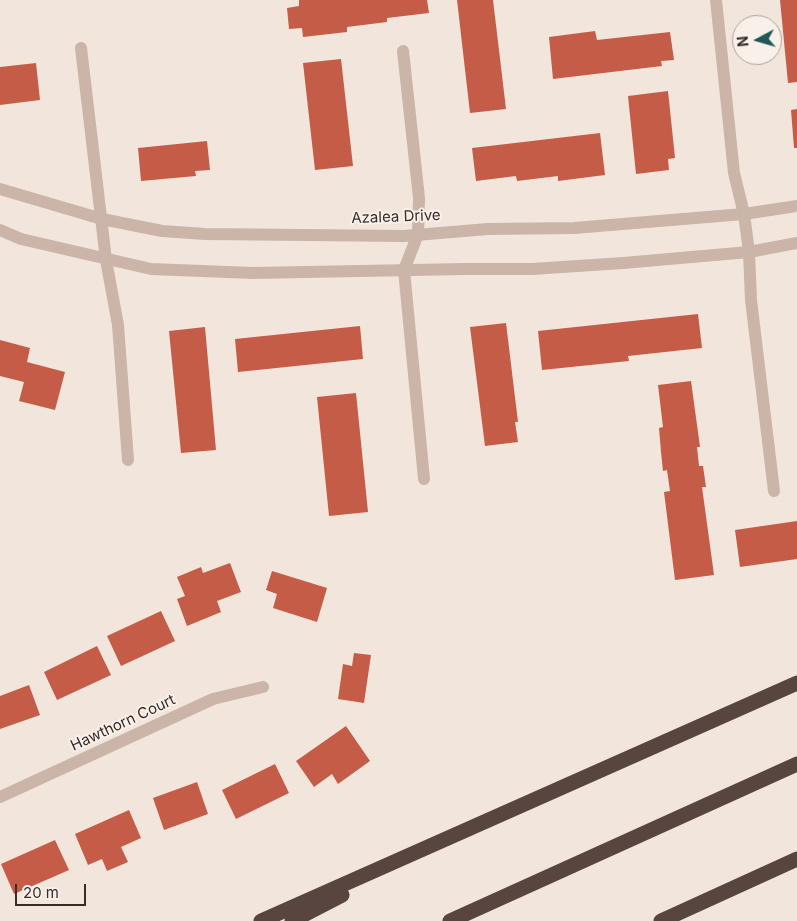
<!DOCTYPE html>
<style>
body{margin:0}
#map{position:relative;width:797px;height:921px;overflow:hidden;background:#f2e6dc;font-family:Inter,sans-serif}
canvas{display:block}
.north{position:absolute;left:732px;top:15px;width:50px;height:50px;box-sizing:border-box;background:#f9f0e9;border:1px solid #aba29c;border-radius:50%;rotate:264deg;font-size:14px;font-weight:700;line-height:20px;text-align:center;color:#372c28}
.north::after{content:'';display:block;margin:auto;width:18px;height:22px;background:#1f5857;clip-path:polygon(50% 0,100% 100%,50% 72%,0 100%)}
.scale{position:absolute;left:15px;top:884px;width:71px;height:22px;box-sizing:border-box;border:2px solid #372c28;border-top:0;padding-left:6px;font-size:15px;line-height:18px;white-space:nowrap;color:#372c28;-webkit-text-stroke:4px #f9f0e9;paint-order:stroke}
</style>
<div id="map">
<canvas width="797" height="921"></canvas>
<div class="north">N</div>
<div class="scale">20 m</div>
</div>
<script>
const g = document.querySelector('canvas').getContext('2d');
g.lineJoin = 'round';
function paint(path, color) {
  g.fillStyle = color;
  g.fill(path, 'evenodd');
}
function poly(rows) {
  const path = new Path2D();
  for (const r of rows) {
    path.moveTo(r[0], r[1]);
    for (let i = 2; i < r.length; i += 2) path.lineTo(r[i], r[i + 1]);
  }
  return path;
}
function trace(path, color, width, dash) {
  g.strokeStyle = color;
  g.lineWidth = width;
  g.lineCap = dash ? 'butt' : 'round';
  g.setLineDash(dash || []);
  g.stroke(path);
}
function label(font, color, halo, rows, align = 'center') {
  g.font = font + ' Inter,sans-serif';
  g.lineWidth = 4;
  g.setLineDash([]);
  g.textBaseline = 'middle';
  g.strokeStyle = halo;
  g.fillStyle = color;
  for (const [text, x, y, turn = 0] of rows) {
    g.save();
    g.translate(x, y);
    g.rotate((+turn || 0) * Math.PI / 180);
    g.textAlign = isNaN(turn) ? turn : align;
    if (halo) g.strokeText(text, 0, 0);
    g.fillText(text, 0, 0);
    g.restore();
  }
}
paint(poly([
 [299,0,427,0,429,13,387,18,387,22,347,27,347,32,303,37,302,28,289,29,287,8,299,6],
 [457,0,493,0,506,109,470,113],
 [780,0,797,0,797,82,788,83],
 [595,31,597,40,670,32,674,60,661,61,662,66,553,79,549,37],
 [341,59,353,166,315,170,303,63],
 [36,63,40,100,0,105,0,67],
 [668,91,675,158,668,159,669,170,636,174,628,96],
 [797,109,797,148,794,148,791,110],
 [600,133,605,175,558,181,558,176,517,181,516,176,476,181,472,148],
 [207,141,210,170,195,171,196,176,141,181,138,148],
 [698,314,702,348,628,356,629,361,542,370,538,331],
 [506,323,518,422,515,422,518,442,485,446,470,327],
 [360,326,363,359,238,372,235,339],
 [205,327,216,450,181,453,169,331],
 [0,340,30,348,27,362,65,372,55,410,19,401,24,382,0,376],
 [691,381,700,447,697,447,699,466,703,466,706,487,702,487,714,575,675,580,664,492,670,491,667,470,663,471,661,452,659,428,663,427,658,385],
 [356,393,368,512,329,516,317,397],
 [797,521,797,559,740,567,735,530],
 [230,563,241,592,217,601,221,612,187,626,177,599,185,596,177,577,201,567,203,573],
 [272,571,327,588,317,622,273,608,277,594,266,590],
 [161,611,175,641,121,666,107,636],
 [97,646,111,675,57,700,44,672],
 [354,653,371,655,364,703,338,699,343,664,352,666],
 [29,685,40,715,0,729,0,696],
 [346,726,370,761,338,784,332,774,314,787,296,761],
 [275,764,289,793,236,819,222,790],
 [197,782,208,814,164,830,153,798],
 [129,810,141,838,121,847,128,862,107,871,102,859,88,865,75,834],
 [55,840,69,870,14,894,1,864]
]), '#c45c48');
trace(poly([
 [716,0,734,173,744,214,749,252,751,300,774,491],
 [81,48,106,260,118,325,128,460],
 [403,51,419,198,418,234,404,270,424,479]
]), '#cab5a8', 12);
trace(poly([
 [0,189,102,219,162,231,205,234,404,236,488,229,574,228,744,214,797,206],
 [0,230,21,239,151,269,253,273,465,269,532,269,623,263,749,252,797,243],
 [0,797,213,699,263,687]
]), '#cab5a8', 12);
trace(poly([
 [261,921,797,683],
 [292,921,342,895],
 [450,921,797,764],
 [661,921,797,859]
]), '#584540', 15);
label('15px', '#372c28', '#f9f0e9', [
 ["Azalea Drive",396,217,-2],
 ["Hawthorn Court",123,723,-25]
]);
</script>
